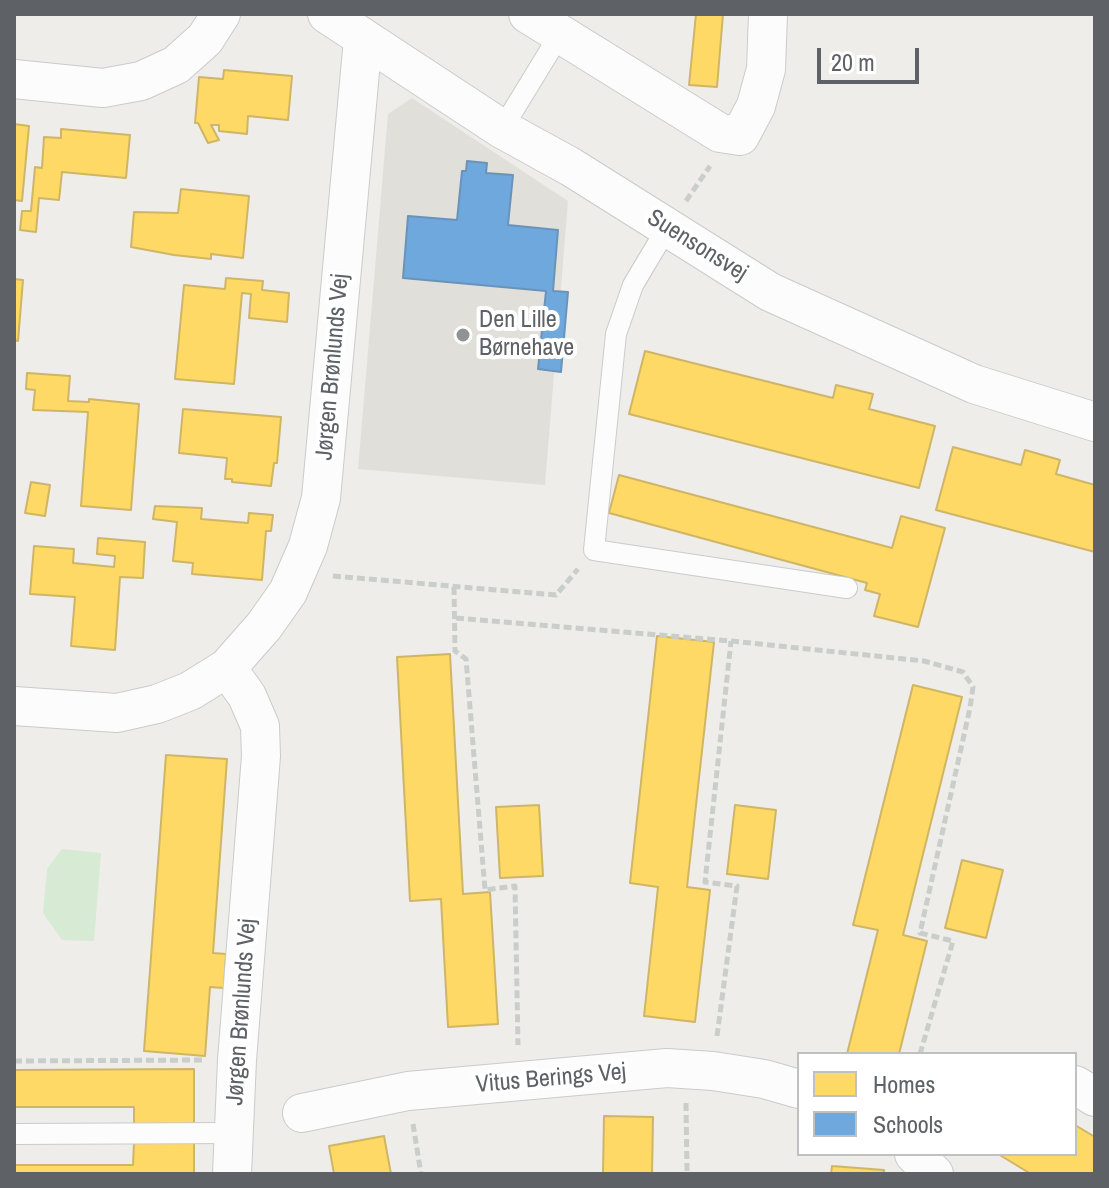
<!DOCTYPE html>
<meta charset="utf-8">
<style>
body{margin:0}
#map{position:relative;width:1109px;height:1188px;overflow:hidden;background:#eeede9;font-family:"Archivo Narrow",sans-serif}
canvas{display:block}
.frame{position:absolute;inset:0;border:16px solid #5e6267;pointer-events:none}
.legend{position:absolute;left:797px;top:1052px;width:280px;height:104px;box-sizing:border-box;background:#fff;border:2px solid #bfc0c2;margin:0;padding:10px 14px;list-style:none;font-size:24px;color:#5e6267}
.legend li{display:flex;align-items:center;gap:16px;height:40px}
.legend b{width:40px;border:2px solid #bfc0c2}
.scale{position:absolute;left:817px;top:48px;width:102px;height:36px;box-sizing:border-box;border:4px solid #5e6267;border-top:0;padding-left:10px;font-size:24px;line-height:28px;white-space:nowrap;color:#5e6267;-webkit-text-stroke:6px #fff;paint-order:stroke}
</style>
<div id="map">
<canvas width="1109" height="1188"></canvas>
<div class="frame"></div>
<ul class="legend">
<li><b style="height:22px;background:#ffd966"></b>Homes</li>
<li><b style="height:22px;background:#6fa8dc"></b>Schools</li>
</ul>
<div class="scale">20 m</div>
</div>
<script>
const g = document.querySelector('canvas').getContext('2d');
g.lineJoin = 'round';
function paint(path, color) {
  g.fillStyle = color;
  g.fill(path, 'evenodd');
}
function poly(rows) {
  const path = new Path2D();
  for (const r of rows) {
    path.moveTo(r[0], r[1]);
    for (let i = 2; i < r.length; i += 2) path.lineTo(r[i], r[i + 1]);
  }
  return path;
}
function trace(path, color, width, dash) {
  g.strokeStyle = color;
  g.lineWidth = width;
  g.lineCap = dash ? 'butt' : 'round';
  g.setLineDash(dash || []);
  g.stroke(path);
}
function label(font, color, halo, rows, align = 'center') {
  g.font = font + ' "Archivo Narrow",sans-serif';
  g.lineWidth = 8;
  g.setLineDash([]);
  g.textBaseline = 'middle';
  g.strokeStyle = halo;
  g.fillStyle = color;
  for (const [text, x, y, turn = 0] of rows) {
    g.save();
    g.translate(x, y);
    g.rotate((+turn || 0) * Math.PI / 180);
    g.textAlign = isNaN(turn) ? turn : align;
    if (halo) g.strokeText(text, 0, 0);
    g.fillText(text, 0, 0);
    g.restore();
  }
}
paint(poly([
 [412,98,568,201,545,485,358,469,388,114]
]), '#e1dfd9');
paint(poly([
 [62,849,101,853,94,941,62,940,43,913,47,869]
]), '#d7ead4');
const homes = poly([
 [696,14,723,14,717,87,689,85,696,14],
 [224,70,292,76,288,120,248,116,247,134,219,131,219,125,211,125,219,140,208,143,198,123,195,123,199,77,223,79,224,70],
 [14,124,29,126,22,201,14,200,14,124],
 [61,129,130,135,126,178,62,172,59,200,39,198,36,232,20,230,22,211,31,211,35,167,42,168,44,137,61,138,61,129],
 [181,189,249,196,243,258,211,254,211,259,174,255,131,247,134,212,178,213,181,189],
 [226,278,263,281,262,290,289,293,287,322,249,318,251,294,242,293,234,384,175,379,184,285,225,289,226,278],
 [14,279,23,280,18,341,14,340,14,279],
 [645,351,833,398,836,385,873,394,869,409,935,426,919,488,629,414,645,351],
 [27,373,70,376,68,401,89,402,89,399,139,404,131,510,81,506,88,412,33,410,35,390,26,389,27,373],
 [183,409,281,417,277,463,274,463,271,486,232,482,232,479,225,479,227,458,179,453,183,409],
 [953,447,1021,465,1025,450,1060,460,1056,474,1095,485,1095,552,936,510,953,447],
 [619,475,892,548,901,516,945,528,918,627,874,616,880,594,865,590,867,583,609,513,619,475],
 [31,482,50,485,45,516,25,513,31,482],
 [155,506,202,508,201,519,248,523,249,513,273,515,271,531,266,531,262,580,192,574,193,563,173,561,177,522,153,519,155,506],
 [98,538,145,542,143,578,120,577,115,650,71,646,75,597,30,594,34,546,74,549,73,563,114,567,115,556,97,554,98,538],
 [657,636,714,642,687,887,710,890,695,1022,644,1016,658,887,630,883,657,636],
 [450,654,463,894,490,892,498,1024,448,1027,441,899,410,901,397,657,450,654],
 [913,685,962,697,903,935,927,941,899,1054,847,1054,878,930,853,925,913,685],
 [166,755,227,759,213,953,226,954,224,988,210,987,205,1056,144,1051,166,755],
 [539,805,543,876,500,878,496,807,539,805],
 [735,805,776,810,768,879,727,874,735,805],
 [962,860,1003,870,986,938,945,928,962,860],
 [194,1069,194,1127,134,1127,134,1107,14,1107,14,1070,194,1069],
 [604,1116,653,1117,652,1174,603,1174,604,1116],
 [1075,1125,1095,1137,1095,1174,1031,1174,998,1154,1075,1154,1075,1125],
 [384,1136,391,1174,334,1174,329,1146,384,1136],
 [134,1143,194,1143,194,1174,14,1174,14,1165,133,1165,134,1143],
 [832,1166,884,1170,884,1174,831,1174,832,1166]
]);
paint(homes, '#ffd966');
trace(homes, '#cfb566', 2);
const schools = poly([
 [467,161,487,163,486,173,513,175,508,225,558,230,553,291,568,292,561,372,538,369,546,291,403,278,408,216,457,220,462,171,466,171,467,161]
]);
paint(schools, '#6fa8dc');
trace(schools, '#6a93b9', 2);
const lane = poly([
 [502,129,560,34],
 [667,228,633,285,616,334,594,550,847,588],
 [14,1134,233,1133]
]);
const street = poly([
 [327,14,502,129,571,167,770,292,974,384,1095,422],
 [528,14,720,133,740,136,756,106,766,69,768,14],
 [14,79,103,88,141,81,176,65,205,39,221,14],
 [227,668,247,696,260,726,261,756,237,1060,232,1174],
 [14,706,117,713,157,704,190,691,227,668,264,626,288,592,308,546,321,498,363,39],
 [1075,1085,1095,1097],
 [302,1113,408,1091,667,1068,713,1071,764,1079,799,1089],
 [914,1154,934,1174]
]);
trace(lane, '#cacbcb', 22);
trace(street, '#cacbcb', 40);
trace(poly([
 [686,201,710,166],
 [333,576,556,595,578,569],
 [454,587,455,651,466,659,485,890,515,886,518,1045],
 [456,618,731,641,924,661,963,672,973,687,970,708,920,933,953,941,920,1054],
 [717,1036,737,886,705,882,731,641],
 [14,1061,204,1060],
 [686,1103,687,1174],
 [413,1124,421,1174]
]), '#cacecb', 5, [8, 4]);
trace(lane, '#fcfcfc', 20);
trace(street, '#fcfcfc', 38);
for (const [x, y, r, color] of [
 [463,335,8,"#909394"]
]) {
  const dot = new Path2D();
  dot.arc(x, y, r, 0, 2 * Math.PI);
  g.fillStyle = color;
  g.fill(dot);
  trace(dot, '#fff', 3);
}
label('24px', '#5e6267', '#fff', [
 ["Suensonsvej",697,246,32],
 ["Jørgen Brønlunds Vej",333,367,-85],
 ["Jørgen Brønlunds Vej",242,1012,-86],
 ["Vitus Berings Vej",551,1079,-5]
]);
label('24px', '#5e6267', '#fff', [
 ["Den Lille",479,321],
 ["Børnehave",479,349]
], 'left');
</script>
